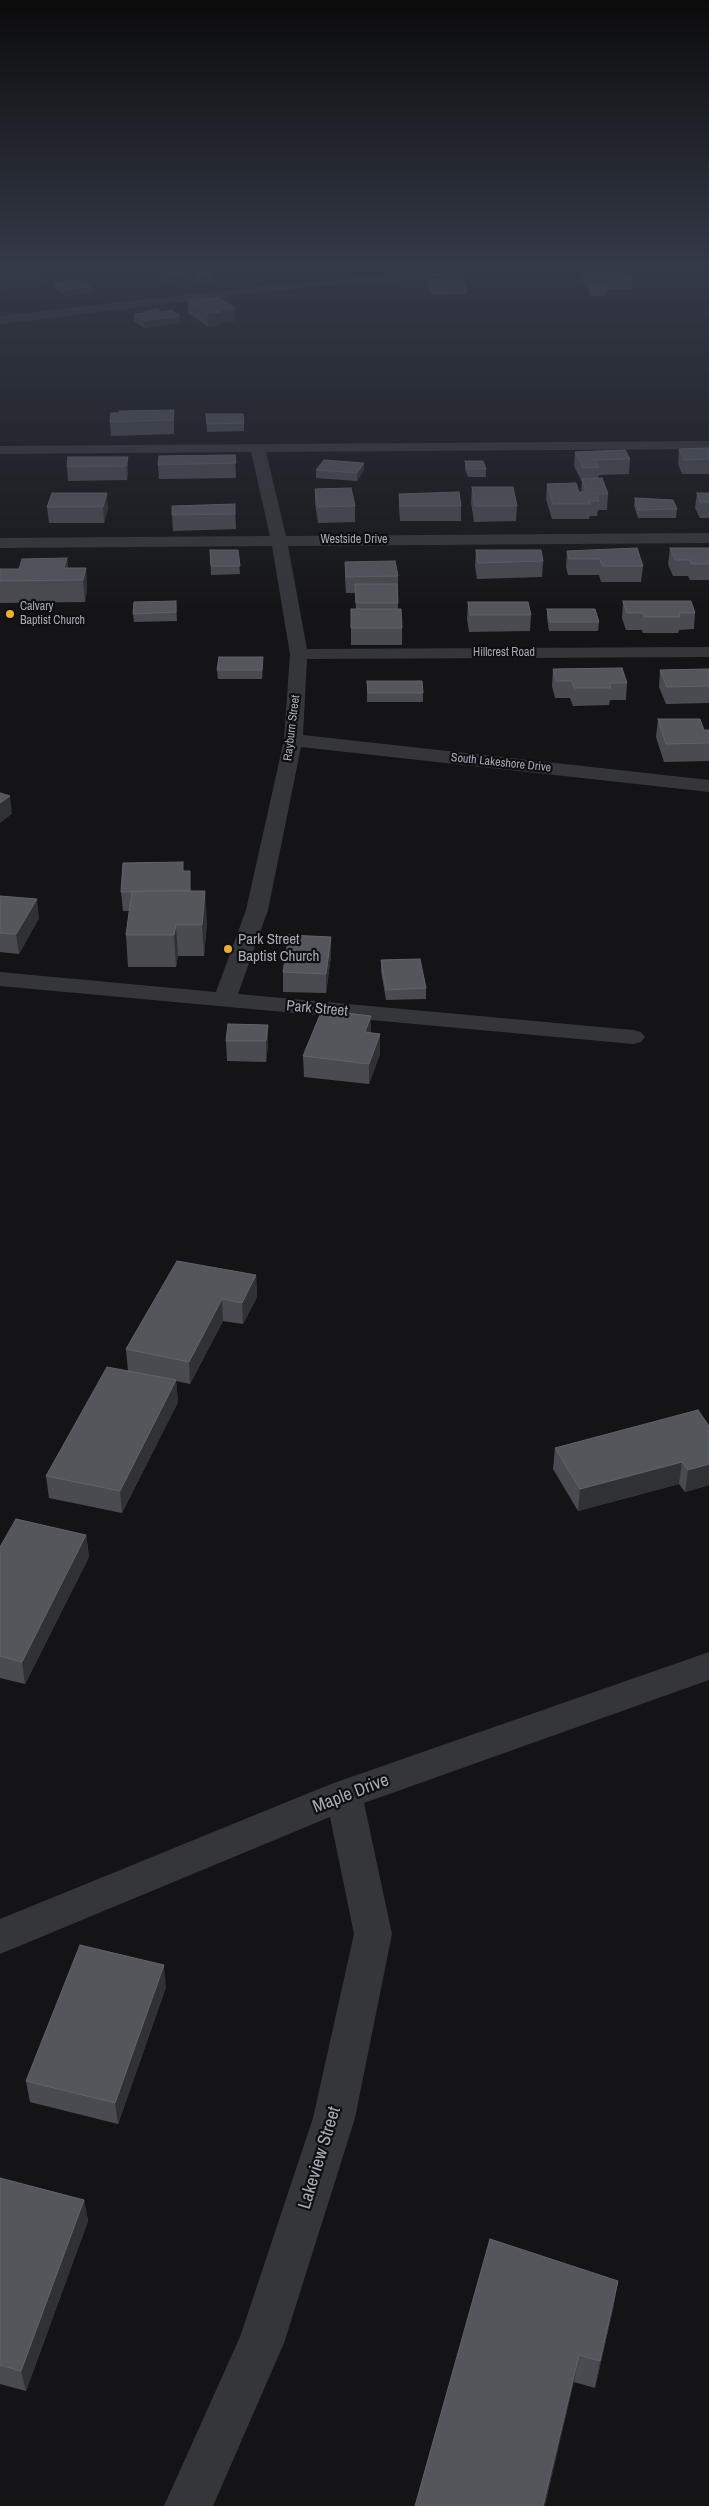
<!DOCTYPE html>
<style>
body{margin:0}
canvas{display:block;background:#141416}
</style>
<canvas width="709" height="2506"></canvas>
<script>
const g = document.querySelector('canvas').getContext('2d');
g.lineJoin = 'round';
function paint(path, color) {
  g.fillStyle = color;
  g.fill(path, 'evenodd');
}
function poly(rows) {
  const path = new Path2D();
  for (const r of rows) {
    path.moveTo(r[0], r[1]);
    for (let i = 2; i < r.length; i += 2) path.lineTo(r[i], r[i + 1]);
  }
  return path;
}
function trace(path, color, width, dash) {
  g.strokeStyle = color;
  g.lineWidth = width;
  g.lineCap = dash ? 'butt' : 'round';
  g.setLineDash(dash || []);
  g.stroke(path);
}
function label(font, color, halo, rows, align = 'center') {
  g.font = font + ' "Archivo Narrow",sans-serif';
  g.lineWidth = 4.5;
  g.setLineDash([]);
  g.textBaseline = 'middle';
  g.strokeStyle = halo;
  g.fillStyle = color;
  for (const [text, x, y, turn = 0] of rows) {
    g.save();
    g.translate(x, y);
    g.rotate((+turn || 0) * Math.PI / 180);
    g.textAlign = isNaN(turn) ? turn : align;
    if (halo) g.strokeText(text, 0, 0);
    g.fillText(text, 0, 0);
    g.restore();
  }
}
paint(poly([
 [0,268,184,268,0,291]
]), '#202023');
paint(poly([
 [460,268,505,268,500,271,279,290,0,324,0,316,279,284,460,268],
 [709,441,709,449,266,452,286,536,709,533,709,543,288,546,307,649,709,647,709,657,307,659,303,735,709,780,709,792,301,747,268,910,238,994,633,1030,641,1032,645,1037,641,1042,633,1044,0,986,0,972,216,992,246,910,284,740,290,654,272,546,0,548,0,538,270,536,251,452,0,454,0,446,709,441],
 [709,1652,709,1680,364,1803,392,1934,355,2118,284,2343,213,2506,164,2506,240,2337,313,2118,354,1934,330,1817,0,1954,0,1919,331,1784,709,1652]
]), '#35363a');
paint(poly([
 [206,268,213,280,200,282,195,278,165,281,159,276,159,270],
 [583,269,632,278,631,290,607,290,606,296,590,296,588,292,588,287,586,287,582,281],
 [428,280,467,287,467,294,433,295,428,287],
 [54,283,92,286,92,293,65,296,55,289],
 [188,301,235,308,235,321,221,323,221,325,208,327,188,313],
 [143,312,161,312,180,316,180,323,144,328,134,321,134,314,143,313],
 [174,410,174,434,111,436,110,422],
 [206,414,244,423,244,431,207,432],
 [709,448,709,474,682,474,678,464,679,449],
 [575,452,630,459,629,474,599,475,598,479,608,494,607,510,598,510,597,516,590,516,589,519,552,519,546,499,547,484,579,492,581,492,582,482,574,466],
 [235,455,236,478,159,479,158,465],
 [128,457,128,471,127,480,68,481,67,467],
 [465,461,486,469,486,477,468,477,465,469],
 [316,470,364,470,357,481,316,478],
 [472,487,517,506,516,521,474,522,471,502],
 [315,489,355,506,355,522,318,523,315,504],
 [52,493,108,508,104,523,49,523,47,507],
 [697,493,709,493,709,518,700,518,695,508],
 [399,494,461,506,461,521,400,521,399,509],
 [635,498,677,509,676,518,638,518,634,506],
 [235,504,236,529,173,531,172,515],
 [670,548,709,548,709,580,690,580,688,576,673,576,668,564],
 [210,550,238,550,240,574,211,575],
 [476,550,543,561,542,577,477,579,475,566],
 [567,551,643,566,641,582,601,582,599,575,568,575,566,567],
 [67,558,68,568,86,568,87,590,85,602,0,603,0,569,19,569],
 [345,562,398,576,398,609,402,628,402,645,351,645,351,609,356,609,355,593,346,593,345,578],
 [176,601,177,621,134,622,133,614],
 [623,601,695,613,694,629,679,630,678,633,643,633,642,630,626,630,622,618],
 [468,602,531,615,530,631,469,632,467,619],
 [547,609,599,622,598,631,549,631,547,618],
 [263,666,262,679,218,679,217,670],
 [553,669,627,683,626,700,610,700,609,705,573,706,570,698,555,698,552,686],
 [709,669,709,703,666,704,659,687,660,670],
 [367,681,423,693,423,702,367,702],
 [658,719,704,730,709,730,709,761,664,762,656,737],
 [184,871,191,891,207,922,204,956,178,956,176,967,128,967,126,935,130,911,123,911,121,892],
 [0,896,39,918,19,954,0,952],
 [331,937,331,956,326,993,283,992,283,972],
 [381,960,426,988,426,999,386,1000,381,971],
 [268,1025,268,1045,266,1062,227,1061,226,1041],
 [371,1033,380,1034,380,1054,369,1084,304,1077,303,1056],
 [256,1275,257,1297,243,1324,223,1321,190,1384,176,1381,178,1402,122,1513,49,1498,46,1476,128,1371,126,1349],
 [709,1426,709,1485,685,1492,679,1484,578,1511,553,1469,555,1448],
 [86,1535,89,1557,25,1684,0,1678,0,1547],
 [166,1987,118,2124,30,2102,26,2081],
 [0,2178,84,2200,88,2221,26,2391,0,2384],
 [618,2281,613,2309,595,2388,574,2382,415,2506]
]), '#4a4b51');
paint(poly([
 [13,268,52,268,53,276,0,282,0,269],
 [228,268,242,268,242,271,228,272],
 [260,268,285,268,261,271],
 [195,272,195,278,165,281,165,275],
 [213,274,213,280,200,282,200,275],
 [92,286,92,293,65,296,64,290],
 [235,308,235,321,221,323,221,325,208,327,207,314,218,310],
 [180,316,180,323,144,328,143,321],
 [128,457,128,471,127,480,126,466],
 [364,463,364,470,357,481,357,473],
 [107,493,108,508,104,523,103,507],
 [67,558,69,580,64,568],
 [86,568,87,590,85,602,83,580],
 [10,796,12,814,0,823,0,803],
 [205,891,207,922,204,956,202,925],
 [37,899,39,918,19,954,16,934],
 [176,925,178,956,176,967,174,935],
 [331,937,331,956,326,993,326,974],
 [371,1016,371,1036,365,1032],
 [268,1025,268,1045,266,1062,266,1041],
 [380,1034,380,1054,369,1084,369,1064],
 [256,1275,257,1297,243,1324,242,1303],
 [222,1299,223,1321,190,1384,189,1362],
 [176,1380,178,1402,122,1513,120,1491],
 [682,1462,679,1484,578,1511,580,1489],
 [709,1464,709,1485,685,1492,688,1470],
 [86,1535,89,1557,25,1684,22,1662],
 [164,1965,166,1987,118,2124,115,2103],
 [84,2200,88,2221,26,2391,21,2371],
 [618,2281,613,2309,595,2388,600,2361],
 [579,2355,574,2382,545,2506,543,2506]
]), '#303135');
const building = poly([
 [0,268,13,268,0,269,0,268],
 [175,268,206,268,213,274,200,275,195,272,165,275,159,270,175,268],
 [625,268,632,278,606,278,603,275,587,275,583,269,625,268],
 [81,279,92,286,64,290,54,283,81,279],
 [461,279,467,287,434,289,428,280,461,279],
 [588,285,605,285,607,289,590,290,588,285],
 [218,297,235,308,218,310,221,312,207,314,188,301,218,297],
 [157,309,161,312,171,310,180,316,143,321,134,314,144,313,143,312,157,309],
 [174,410,173,420,110,422,111,413,119,413,119,411,174,410],
 [206,414,243,414,244,423,207,424,206,414],
 [709,448,709,459,684,460,679,449,709,448],
 [625,450,630,459,595,460,599,467,583,468,575,452,625,450],
 [235,455,236,463,158,465,159,456,235,455],
 [68,457,128,457,126,466,67,467,68,457],
 [324,460,364,463,357,473,316,470,324,460],
 [465,461,483,461,486,469,468,469,465,461],
 [602,478,608,494,597,494,599,501,589,501,591,504,553,504,547,484,576,483,579,492,586,492,582,479,602,478],
 [472,487,513,487,517,506,475,506,472,487],
 [351,488,355,506,318,507,315,489,351,488],
 [459,492,461,506,400,506,399,494,459,492],
 [52,493,107,493,103,507,47,507,52,493],
 [697,493,709,493,709,502,701,503,697,493],
 [635,498,673,500,677,509,638,510,635,498],
 [235,504,235,514,172,515,172,506,235,504],
 [637,548,643,566,602,566,600,559,569,559,567,551,637,548],
 [670,548,709,548,709,564,691,564,690,560,675,560,670,548],
 [210,550,238,550,240,566,211,566,210,550],
 [476,550,541,550,543,561,478,563,476,550],
 [67,558,64,568,86,568,83,580,0,581,0,569,19,569,22,559,67,558],
 [395,561,398,576,346,577,345,562,395,561],
 [355,584,397,584,398,603,356,603,355,584],
 [176,601,176,612,133,614,134,602,176,601],
 [623,601,691,601,695,613,679,613,680,617,644,617,643,613,627,613,623,601],
 [468,602,528,602,531,615,470,615,468,602],
 [351,609,401,609,402,628,351,628,351,609],
 [547,609,595,609,599,622,550,622,547,609],
 [219,657,263,657,262,670,217,670,219,657],
 [622,668,627,683,609,683,611,688,574,688,572,681,556,681,553,669,622,668],
 [709,669,709,686,667,687,660,670,709,669],
 [367,681,422,681,423,693,368,693,367,681],
 [658,719,700,719,704,730,709,730,709,743,666,744,658,719],
 [0,793,10,796,0,803,0,793],
 [183,862,183,871,190,871,190,890,121,892,123,863,183,862],
 [132,891,205,891,202,925,176,925,174,935,126,935,132,891],
 [0,896,37,899,16,934,0,933,0,896],
 [289,935,331,937,326,974,283,972,289,935],
 [420,959,426,988,386,990,381,960,420,959],
 [322,1010,371,1016,365,1032,380,1034,369,1064,303,1056,322,1010],
 [228,1024,268,1025,266,1041,226,1041,228,1024],
 [177,1261,256,1275,242,1303,222,1299,189,1362,126,1349,177,1261],
 [107,1367,176,1380,120,1491,46,1476,107,1367],
 [698,1410,709,1426,709,1464,688,1470,682,1462,580,1489,555,1448,698,1410],
 [16,1519,86,1535,22,1662,0,1656,0,1547,16,1519],
 [80,1945,164,1965,115,2103,26,2081,80,1945],
 [0,2178,84,2200,21,2371,0,2365,0,2178],
 [490,2239,618,2281,600,2361,579,2355,543,2506,415,2506,490,2239]
]);
paint(building, '#54565c');
trace(building, '#61636a', 1);
const sky = g.createLinearGradient(0, 0, 0, 619);
sky.addColorStop(0, '#0b0b0c');
sky.addColorStop(0.43, '#343a47');
sky.addColorStop(1, '#343a4700');
g.fillStyle = sky;
g.fillRect(0, 0, 709, 619);
for (const [x, y, r, color] of [
 [10,614,5,"#f0ad31"],
 [228,949,5,"#f0ad31"]
]) {
  const dot = new Path2D();
  dot.arc(x, y, r, 0, 2 * Math.PI);
  g.fillStyle = color;
  g.fill(dot);
  trace(dot, '#0f0f11', 2);
}
label('12px', '#a6abb6', '#0f0f11', [
 ["Westside Drive",354,540],
 ["Hillcrest Road",504,653],
 ["Rayburn Street",292,728,-83],
 ["South Lakeshore Drive",501,763,6]
]);
label('12px', '#a6abb6', '#0f0f11', [
 ["Calvary",20,607],
 ["Baptist Church",20,621]
], 'left');
label('15px', '#a6abb6', '#0f0f11', [
 ["Park Street",238,940],
 ["Baptist Church",238,957]
], 'left');
label('15px', '#a6abb6', '#0f0f11', [
 ["Park Street",317,1009,5]
]);
label('18px', '#a6abb6', '#0f0f11', [
 ["Maple Drive",351,1794,-21],
 ["Lakeview Street",320,2158,-73]
]);
</script>
